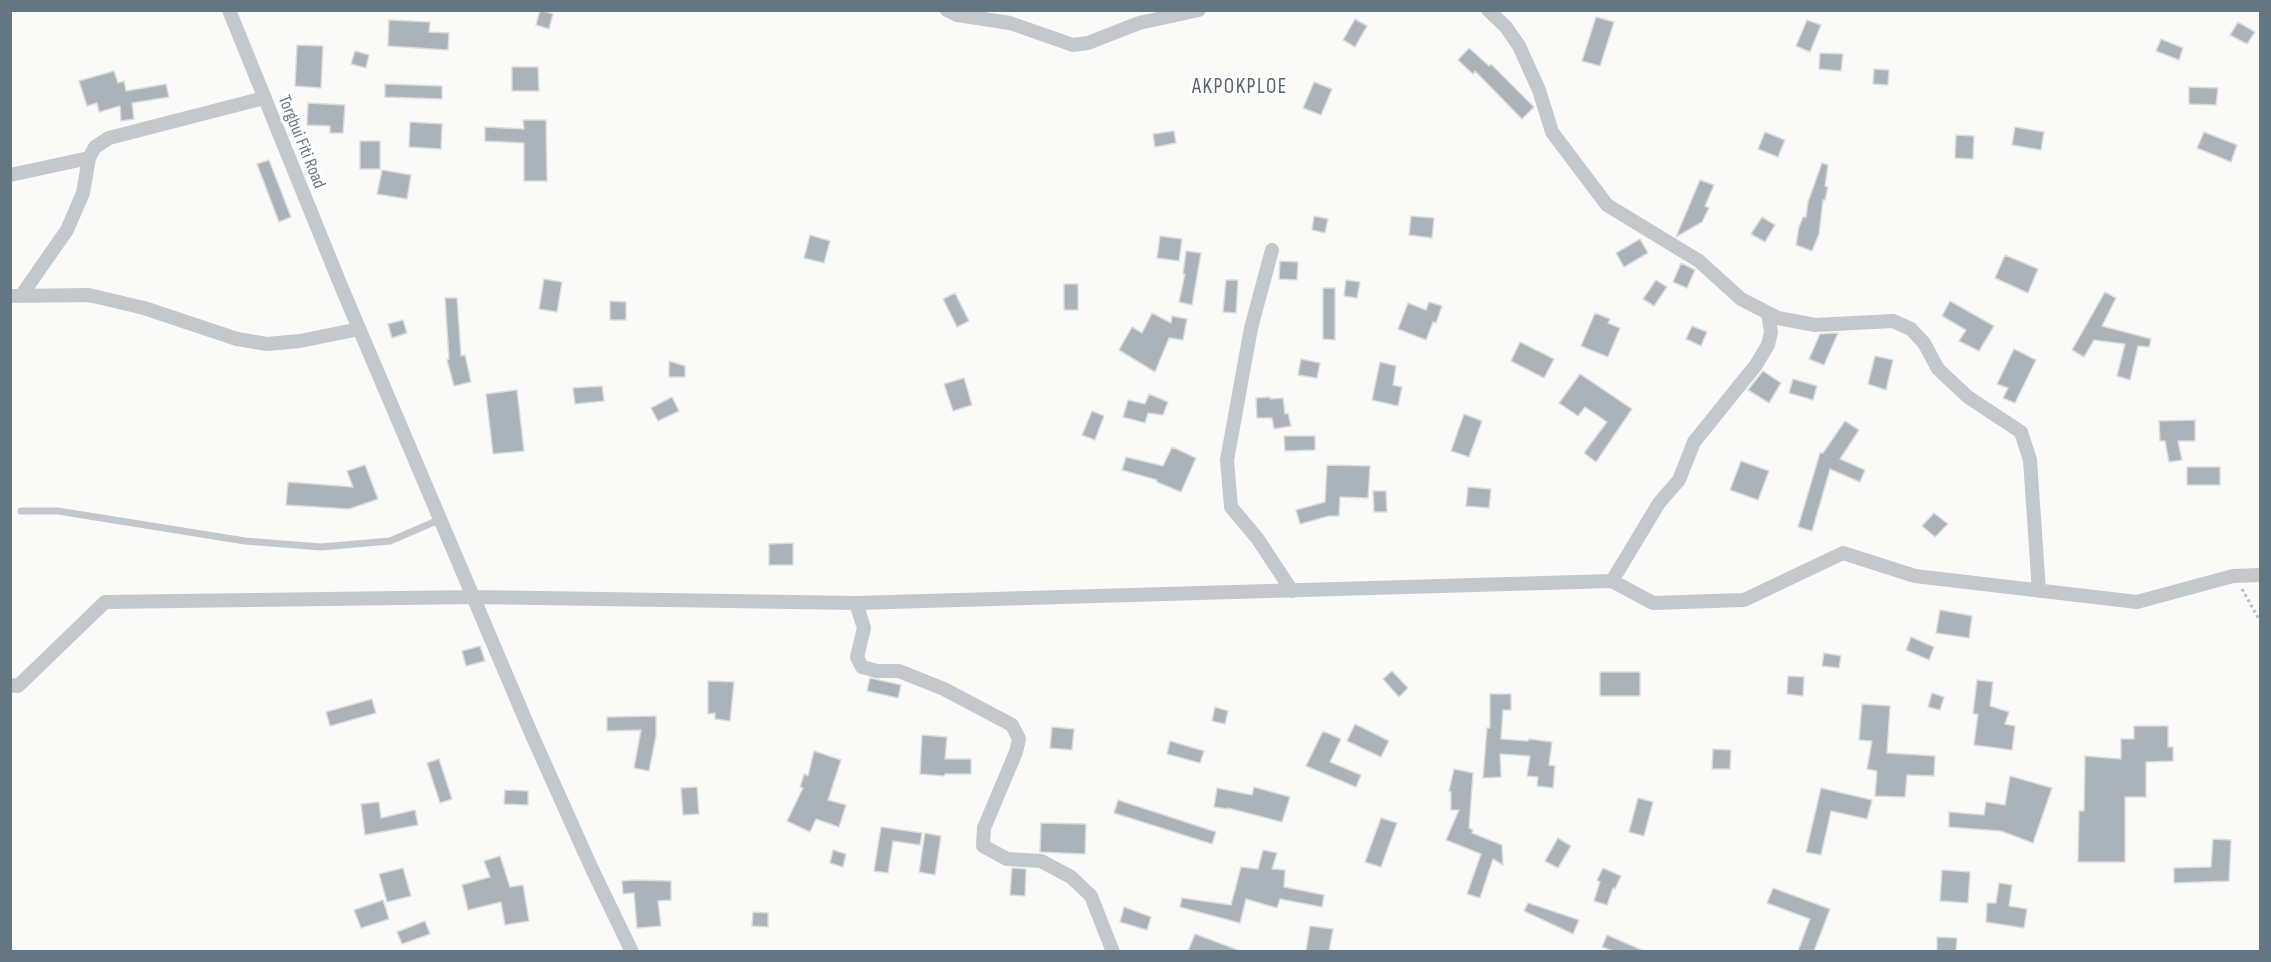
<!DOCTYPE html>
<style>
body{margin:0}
#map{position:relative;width:2271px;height:962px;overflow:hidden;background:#fafaf8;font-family:"Sofia Sans Condensed",sans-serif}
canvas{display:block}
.frame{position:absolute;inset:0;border:12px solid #657683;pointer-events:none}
</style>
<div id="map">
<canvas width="2271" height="962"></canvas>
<div class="frame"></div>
</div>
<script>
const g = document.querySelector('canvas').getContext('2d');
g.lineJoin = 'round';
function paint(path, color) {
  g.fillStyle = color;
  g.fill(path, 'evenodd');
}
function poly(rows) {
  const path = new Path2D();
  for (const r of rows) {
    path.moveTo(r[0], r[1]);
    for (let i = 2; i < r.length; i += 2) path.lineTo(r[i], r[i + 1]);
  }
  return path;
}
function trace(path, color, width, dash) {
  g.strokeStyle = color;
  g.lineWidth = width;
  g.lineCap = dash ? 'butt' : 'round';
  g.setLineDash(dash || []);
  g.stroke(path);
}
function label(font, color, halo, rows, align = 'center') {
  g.font = font + ' "Sofia Sans Condensed",sans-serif';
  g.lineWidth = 6;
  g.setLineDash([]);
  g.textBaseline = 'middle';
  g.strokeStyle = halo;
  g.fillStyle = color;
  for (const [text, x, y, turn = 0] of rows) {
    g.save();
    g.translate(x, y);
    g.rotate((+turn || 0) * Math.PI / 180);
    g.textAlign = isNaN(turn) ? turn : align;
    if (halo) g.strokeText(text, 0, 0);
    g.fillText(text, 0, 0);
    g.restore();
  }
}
const building = poly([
 [540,10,553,14,549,29,536,25,540,10],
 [1596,17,1614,22,1600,66,1582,61,1596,17],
 [1355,19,1367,26,1355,47,1343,40,1355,19],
 [389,20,430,22,429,32,449,33,448,50,388,46,389,20],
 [1807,20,1821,25,1810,52,1796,46,1807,20],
 [2238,22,2255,32,2247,44,2230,35,2238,22],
 [2161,39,2183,48,2179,60,2156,51,2161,39],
 [297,45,323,46,321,88,295,86,297,45],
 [1469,48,1489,66,1491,64,1534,107,1522,119,1475,71,1473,74,1458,60,1469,48],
 [355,51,369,55,366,68,351,64,355,51],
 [1820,53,1843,54,1841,71,1819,69,1820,53],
 [512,67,538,67,539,91,512,91,512,67],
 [1874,69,1889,70,1888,85,1873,84,1874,69],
 [114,71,118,83,124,81,126,91,166,84,169,97,132,103,134,119,121,121,120,106,99,112,97,103,87,106,79,81,114,71],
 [1314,82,1332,89,1321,115,1303,108,1314,82],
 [385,84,442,86,442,99,385,97,385,84],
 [2189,87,2218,88,2216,105,2189,104,2189,87],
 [308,103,345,105,343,133,330,133,330,126,307,125,308,103],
 [523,120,546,120,547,181,524,181,524,143,485,141,485,127,524,129,523,120],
 [410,122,442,124,441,149,409,147,410,122],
 [2015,127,2044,132,2041,150,2012,145,2015,127],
 [1174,131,1176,143,1155,147,1153,134,1174,131],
 [1765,132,1785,140,1778,157,1758,149,1765,132],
 [2204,132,2237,145,2231,162,2197,148,2204,132],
 [1956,135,1974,136,1973,159,1955,158,1956,135],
 [360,141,380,141,380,169,360,169,360,141],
 [269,160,291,217,279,222,257,164,269,160],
 [1822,163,1828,165,1825,186,1828,187,1825,200,1823,200,1819,234,1812,251,1796,245,1799,227,1803,217,1806,217,1808,202,1822,163],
 [382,170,411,175,407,199,377,194,382,170],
 [1700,180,1714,185,1705,206,1709,208,1702,222,1676,237,1700,180],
 [1314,216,1328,219,1325,233,1312,230,1314,216],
 [1411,216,1434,218,1432,238,1409,235,1411,216],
 [1762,217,1775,225,1765,242,1751,234,1762,217],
 [810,235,830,241,824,263,804,258,810,235],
 [1160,236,1182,239,1179,261,1157,258,1160,236],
 [1640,239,1648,253,1624,267,1616,253,1640,239],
 [1186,251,1201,253,1192,305,1179,302,1185,274,1183,274,1186,251],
 [2005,255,2038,269,2028,293,1995,278,2005,255],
 [1280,261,1298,262,1297,280,1279,279,1280,261],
 [1681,263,1695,270,1687,288,1673,282,1681,263],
 [544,279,562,282,557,312,539,309,544,279],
 [1226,280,1238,280,1236,313,1223,312,1226,280],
 [1346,280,1360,282,1357,298,1344,296,1346,280],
 [1656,280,1667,287,1654,306,1643,299,1656,280],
 [1064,284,1078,284,1078,310,1064,310,1064,284],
 [1323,288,1335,288,1335,340,1323,339,1323,288],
 [2105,292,2116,298,2102,326,2151,339,2149,347,2138,346,2130,380,2117,376,2125,344,2094,340,2084,357,2072,350,2105,292],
 [955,293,969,321,957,327,943,299,955,293],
 [445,298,457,298,461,356,465,355,471,382,454,386,447,360,449,359,445,298],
 [610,301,626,302,626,320,610,320,610,301],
 [1950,301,1994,326,1979,351,1959,341,1966,330,1942,316,1950,301],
 [1429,302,1442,306,1436,323,1433,322,1426,340,1398,329,1408,303,1426,310,1429,302],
 [1152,313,1171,323,1172,316,1187,319,1183,340,1169,338,1155,372,1119,350,1132,327,1142,333,1152,313],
 [1595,313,1610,319,1608,323,1620,328,1608,357,1581,346,1595,313],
 [403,320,407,333,392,338,388,324,403,320],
 [1692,326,1707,332,1701,346,1686,339,1692,326],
 [1838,333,1824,365,1809,359,1820,334,1838,333],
 [1520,342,1554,359,1544,378,1511,361,1520,342],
 [2014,349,2036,360,2015,403,2003,398,2008,388,1997,384,2014,349],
 [1875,356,1893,360,1886,390,1868,384,1875,356],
 [1301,359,1320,363,1317,378,1298,375,1301,359],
 [669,361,685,366,685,377,669,377,669,361],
 [1380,362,1396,366,1393,385,1402,387,1398,406,1372,400,1380,362],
 [1763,371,1781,383,1769,403,1748,390,1763,371],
 [1580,374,1632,409,1596,462,1584,453,1607,422,1585,407,1578,416,1559,403,1580,374],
 [964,378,972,405,953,411,944,384,964,378],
 [1793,379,1817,386,1813,400,1789,393,1793,379],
 [602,386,604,401,575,404,573,388,602,386],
 [517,390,524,451,493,454,486,394,517,390],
 [1149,394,1168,402,1163,415,1148,413,1145,423,1123,417,1128,400,1145,404,1149,394],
 [672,397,679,411,658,421,651,408,672,397],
 [1270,397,1270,399,1283,398,1285,414,1288,413,1291,426,1274,429,1272,418,1257,418,1256,398,1270,397],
 [1092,411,1104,416,1095,440,1082,435,1092,411],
 [1464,414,1482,421,1469,457,1451,451,1464,414],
 [2195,420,2195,441,2178,441,2182,460,2169,462,2165,441,2160,441,2159,421,2195,420],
 [1845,421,1859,430,1840,459,1865,470,1860,482,1830,469,1812,531,1798,527,1820,453,1823,453,1845,421],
 [1284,436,1315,436,1315,450,1285,451,1284,436],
 [1172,447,1196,458,1181,492,1157,482,1157,480,1122,470,1126,457,1163,466,1172,447],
 [1741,461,1769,471,1758,500,1730,490,1741,461],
 [365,465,378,499,349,509,286,505,288,482,353,487,347,471,365,465],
 [1327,465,1370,466,1368,498,1340,497,1339,516,1329,516,1300,524,1296,510,1325,502,1327,465],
 [2187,467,2220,467,2220,485,2187,485,2187,467],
 [1468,487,1491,489,1489,508,1466,506,1468,487],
 [1373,491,1386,491,1387,512,1374,512,1373,491],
 [1934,513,1948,524,1935,537,1922,526,1934,513],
 [793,543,793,565,769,565,769,544,793,543],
 [1940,610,1972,616,1969,638,1936,633,1940,610],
 [1911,637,1934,647,1929,660,1906,650,1911,637],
 [480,646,485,661,466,666,462,651,480,646],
 [1824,653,1841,656,1839,668,1822,666,1824,653],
 [1392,671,1408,688,1399,697,1383,679,1392,671],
 [1600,672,1640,672,1640,696,1600,696,1600,672],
 [1788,676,1804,677,1803,696,1787,694,1788,676],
 [870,678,901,685,898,698,867,691,870,678],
 [1977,680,1993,682,1990,706,2009,712,2005,724,2015,726,2012,750,1974,745,1978,714,1973,714,1977,680],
 [708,681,734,682,730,721,715,719,715,713,708,714,708,681],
 [1932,693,1944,697,1940,710,1928,707,1932,693],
 [1490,694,1511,694,1511,710,1503,710,1501,739,1528,741,1529,739,1552,742,1549,765,1555,766,1553,788,1537,786,1538,777,1527,776,1530,756,1500,754,1501,777,1483,778,1487,728,1490,728,1490,694],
 [372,699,376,713,330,726,326,712,372,699],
 [1862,704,1890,706,1887,753,1935,756,1934,776,1907,775,1905,797,1875,796,1877,771,1867,769,1872,741,1859,740,1862,704],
 [1215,707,1228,711,1225,724,1212,721,1215,707],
 [656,716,656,736,649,771,634,768,641,730,607,731,607,717,656,716],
 [1355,724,1389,741,1381,757,1347,741,1355,724],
 [2134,726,2168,726,2168,747,2173,747,2173,761,2146,762,2146,797,2125,797,2125,862,2078,862,2079,811,2084,811,2085,756,2121,759,2121,739,2134,739,2134,726],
 [1052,727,1074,729,1072,750,1050,748,1052,727],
 [1323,731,1341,739,1330,762,1361,775,1356,787,1306,766,1323,731],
 [922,735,947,737,945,759,971,759,971,774,945,774,944,776,920,774,922,735],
 [1170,741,1204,751,1200,763,1167,754,1170,741],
 [1713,749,1731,750,1730,769,1712,769,1713,749],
 [814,751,841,760,828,800,846,805,839,827,816,819,810,832,787,821,803,788,800,787,804,774,808,776,814,751],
 [439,759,452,799,440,803,427,763,439,759],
 [1454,769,1473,773,1469,828,1473,830,1472,833,1502,845,1503,865,1493,859,1480,898,1467,894,1481,854,1446,840,1459,810,1451,810,1451,792,1449,791,1454,769],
 [2010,776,2052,788,2033,843,2001,831,1949,827,1949,812,1984,815,1986,802,2005,805,2010,776],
 [697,787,699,814,683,815,681,788,697,787],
 [1254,787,1290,797,1282,822,1228,808,1228,809,1214,807,1217,788,1252,795,1254,787],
 [1821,788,1872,800,1867,819,1831,811,1821,855,1806,852,1821,788],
 [505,790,528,791,528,805,504,804,505,790],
 [1638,798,1653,802,1644,836,1629,832,1638,798],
 [1118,800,1216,832,1212,844,1114,813,1118,800],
 [379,802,381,818,415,810,418,825,365,835,361,804,379,802],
 [1381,818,1397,823,1381,867,1365,862,1381,818],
 [1041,823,1086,824,1085,854,1040,852,1041,823],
 [881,827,922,833,920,845,893,841,888,873,874,871,881,827],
 [925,833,941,836,935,875,919,872,925,833],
 [1558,838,1571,846,1558,868,1545,861,1558,838],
 [2213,839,2231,840,2229,881,2174,883,2174,868,2211,867,2213,839],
 [833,850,846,854,843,867,830,863,833,850],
 [1263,850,1277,853,1272,869,1285,870,1284,887,1324,895,1322,907,1280,899,1277,908,1246,899,1240,923,1180,907,1182,898,1231,905,1241,867,1258,869,1263,850],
 [500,856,510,887,523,885,529,921,505,925,501,902,468,910,462,885,490,877,484,861,500,856],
 [403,868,411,896,387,902,379,874,403,868],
 [1012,868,1026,869,1025,896,1010,895,1012,868],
 [1603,868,1621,876,1615,889,1613,888,1607,905,1594,901,1600,882,1597,880,1603,868],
 [1942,870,1970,872,1968,903,1940,901,1942,870],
 [636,880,671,881,671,900,658,901,661,926,637,928,634,893,623,894,622,881,636,880],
 [1999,883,2012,885,2009,906,2027,909,2024,928,1986,922,1987,903,1996,903,1999,883],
 [1773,888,1830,909,1814,951,1798,951,1810,919,1767,903,1773,888],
 [383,900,389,919,361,928,354,910,383,900],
 [1528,903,1579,920,1573,934,1524,911,1528,903],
 [1124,907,1151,917,1147,930,1120,922,1124,907],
 [753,912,768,913,768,927,752,926,753,912],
 [425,921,430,934,402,944,397,932,425,921],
 [1310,926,1333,929,1329,951,1306,951,1310,926],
 [1195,934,1238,950,1237,951,1188,951,1195,934],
 [1607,935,1644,951,1613,951,1602,947,1607,935],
 [1937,937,1957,938,1956,951,1937,951,1937,937]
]);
paint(building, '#aab3b9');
trace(building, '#dcdcda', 1.5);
trace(poly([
 [2242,589,2260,621]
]), '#bbbfc2', 3, [3, 3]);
trace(poly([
 [21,511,58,511,245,541,321,547,390,541,441,519]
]), '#c3c8cc', 7);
trace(poly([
 [229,10,341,286,531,733,592,869,632,952],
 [947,10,957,15,1010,23,1073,45,1088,43,1139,23,1199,10],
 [1488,10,1506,27,1519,46,1539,90,1552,132,1607,205,1699,261,1741,299,1778,318,1815,325,1893,321,1911,329,1924,343,1938,369,1968,397,2021,432,2030,460,2039,591],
 [10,175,89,158],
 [1272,250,1251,328,1227,460,1231,507,1257,538,1292,591],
 [10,296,89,295,144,308,237,339,267,344,300,341,359,329],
 [21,296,67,230,83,193,89,158,95,147,109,138,264,98],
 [1612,581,1659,503,1679,480,1694,442,1756,365,1768,345,1771,332,1768,313],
 [856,603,864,628,857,657,862,667,877,671,899,671,944,689,1012,725,1019,739,1016,752,984,828,983,846,1007,859,1041,861,1071,877,1091,896,1113,952],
 [10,685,18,686,105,602,474,597,856,603,1612,581,1653,603,1744,600,1843,553,1915,576,2137,602,2233,576,2260,575]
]), '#c3c8cc', 14);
label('18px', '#657683', '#fff', [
 ["Torgbui Fiti Road",301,142,68]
]);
g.letterSpacing = '1.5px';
label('21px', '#57646e', '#fff', [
 ["AKPOKPLOE",1240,88]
]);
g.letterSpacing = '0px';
</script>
